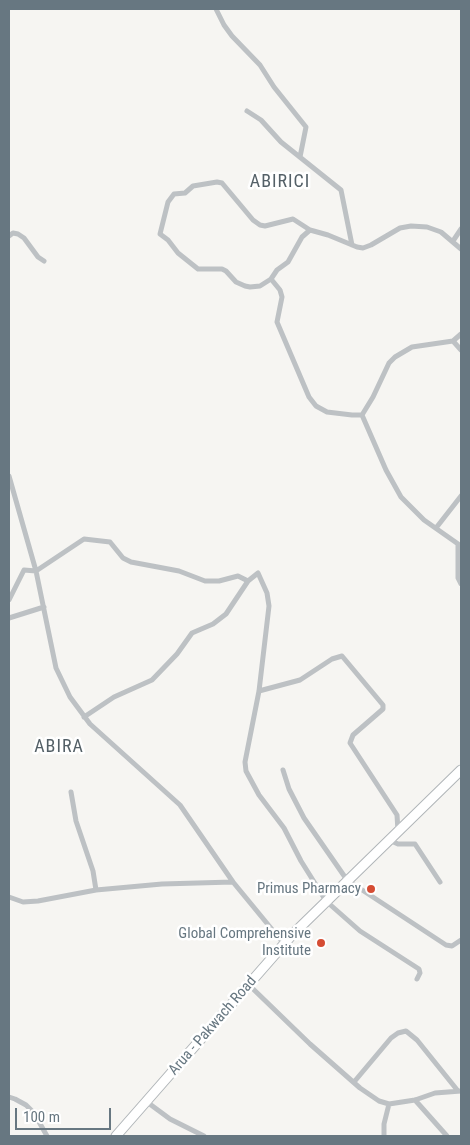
<!DOCTYPE html>
<style>
body{margin:0}
#map{position:relative;width:470px;height:1145px;overflow:hidden;background:#f6f5f2;font-family:"Roboto Condensed",sans-serif}
canvas{display:block}
.frame{position:absolute;inset:0;border:10px solid #677781;pointer-events:none}
.scale{position:absolute;left:15px;top:1108px;width:96px;height:22px;box-sizing:border-box;border:2px solid #677781;border-top:0;padding-left:6px;font-size:15px;line-height:18px;white-space:nowrap;color:#677781;-webkit-text-stroke:4px #fff;paint-order:stroke}
</style>
<div id="map">
<canvas width="470" height="1145"></canvas>
<div class="frame"></div>
<div class="scale">100 m</div>
</div>
<script>
const g = document.querySelector('canvas').getContext('2d');
g.lineJoin = 'round';
function poly(rows) {
  const path = new Path2D();
  for (const r of rows) {
    path.moveTo(r[0], r[1]);
    for (let i = 2; i < r.length; i += 2) path.lineTo(r[i], r[i + 1]);
  }
  return path;
}
function trace(path, color, width, dash) {
  g.strokeStyle = color;
  g.lineWidth = width;
  g.lineCap = dash ? 'butt' : 'round';
  g.setLineDash(dash || []);
  g.stroke(path);
}
function label(font, color, halo, rows, align = 'center') {
  g.font = font + ' "Roboto Condensed",sans-serif';
  g.lineWidth = 5;
  g.setLineDash([]);
  g.textBaseline = 'middle';
  g.strokeStyle = halo;
  g.fillStyle = color;
  for (const [text, x, y, turn = 0] of rows) {
    g.save();
    g.translate(x, y);
    g.rotate((+turn || 0) * Math.PI / 180);
    g.textAlign = isNaN(turn) ? turn : align;
    if (halo) g.strokeText(text, 0, 0);
    g.fillText(text, 0, 0);
    g.restore();
  }
}
const primary = poly([
 [116,1136,292,935,461,770]
]);
trace(primary, '#b0b5b8', 11);
trace(poly([
 [216,9,224,25,232,36,260,65,274,87,306,127,300,157],
 [247,111,261,120,281,142,341,190,352,245],
 [310,230,302,237,288,262,277,270,271,279,260,286,250,287,245,286,236,282,226,271,222,269,198,269,178,253,168,240,160,234,168,202,174,194,185,193,193,186,217,182,222,183,253,220,260,225,265,226,293,219,310,230,328,235,357,247,363,248,371,245,400,228,411,226,427,227,441,232,461,249],
 [9,236,13,233,18,234,24,238,38,257,44,261],
 [453,241,461,229],
 [271,279,280,290,282,297,277,322,309,397,316,406,327,412,352,415,362,415,373,397,389,363,395,357,412,347,453,341,461,334],
 [453,341,461,350],
 [362,415,386,470,401,497,424,520,461,546],
 [9,476,36,571,56,668,70,697,90,724,180,805,233,882,284,944],
 [436,528,461,496],
 [458,545,458,578,461,584],
 [9,600,24,570,36,571,84,539,110,542,123,558,131,562,179,571,205,581,219,581,238,576,248,581],
 [9,618,44,607],
 [259,691,300,680,332,659,342,656,383,705,383,709,353,735,350,743,397,815,398,831],
 [84,717,114,697,152,680,177,654,192,633,213,624,226,614,248,581,258,573,267,593,269,606,259,691,245,762,246,771,259,795,284,828,301,861,326,901,360,931,419,969,420,973,417,979],
 [283,770,289,789,304,818,347,880,446,945,452,946,461,940],
 [71,792,76,821,93,871,96,890],
 [389,840,398,844,415,844,440,882],
 [9,897,23,902,38,901,96,890,162,884,233,882],
 [249,985,310,1044,360,1088,379,1101,389,1104,415,1100,435,1093,461,1091],
 [354,1082,391,1038,398,1033,406,1031,417,1040,458,1091],
 [9,1097,15,1099,26,1105,34,1113,47,1136],
 [415,1100,447,1136],
 [147,1102,170,1119,204,1136],
 [384,1136,384,1124,389,1104]
]), '#bdc1c4', 5);
trace(primary, '#fff', 9);
for (const [x, y, r, color] of [
 [371,889,5,"#d54c33"],
 [321,943,5,"#d54c33"]
]) {
  const dot = new Path2D();
  dot.arc(x, y, r, 0, 2 * Math.PI);
  g.fillStyle = color;
  g.fill(dot);
  trace(dot, '#fff', 2);
}
label('15px', '#677781', '#fff', [
 ["Primus Pharmacy",361,889],
 ["Global Comprehensive",311,934],
 ["Institute",311,951]
], 'right');
label('15px', '#677781', '#fff', [
 ["Arua - Pakwach Road",213,1026,-49]
]);
g.letterSpacing = '1px';
label('18px', '#546067', '#fff', [
 ["ABIRICI",280,182],
 ["ABIRA",59,747]
]);
g.letterSpacing = '0px';
</script>
